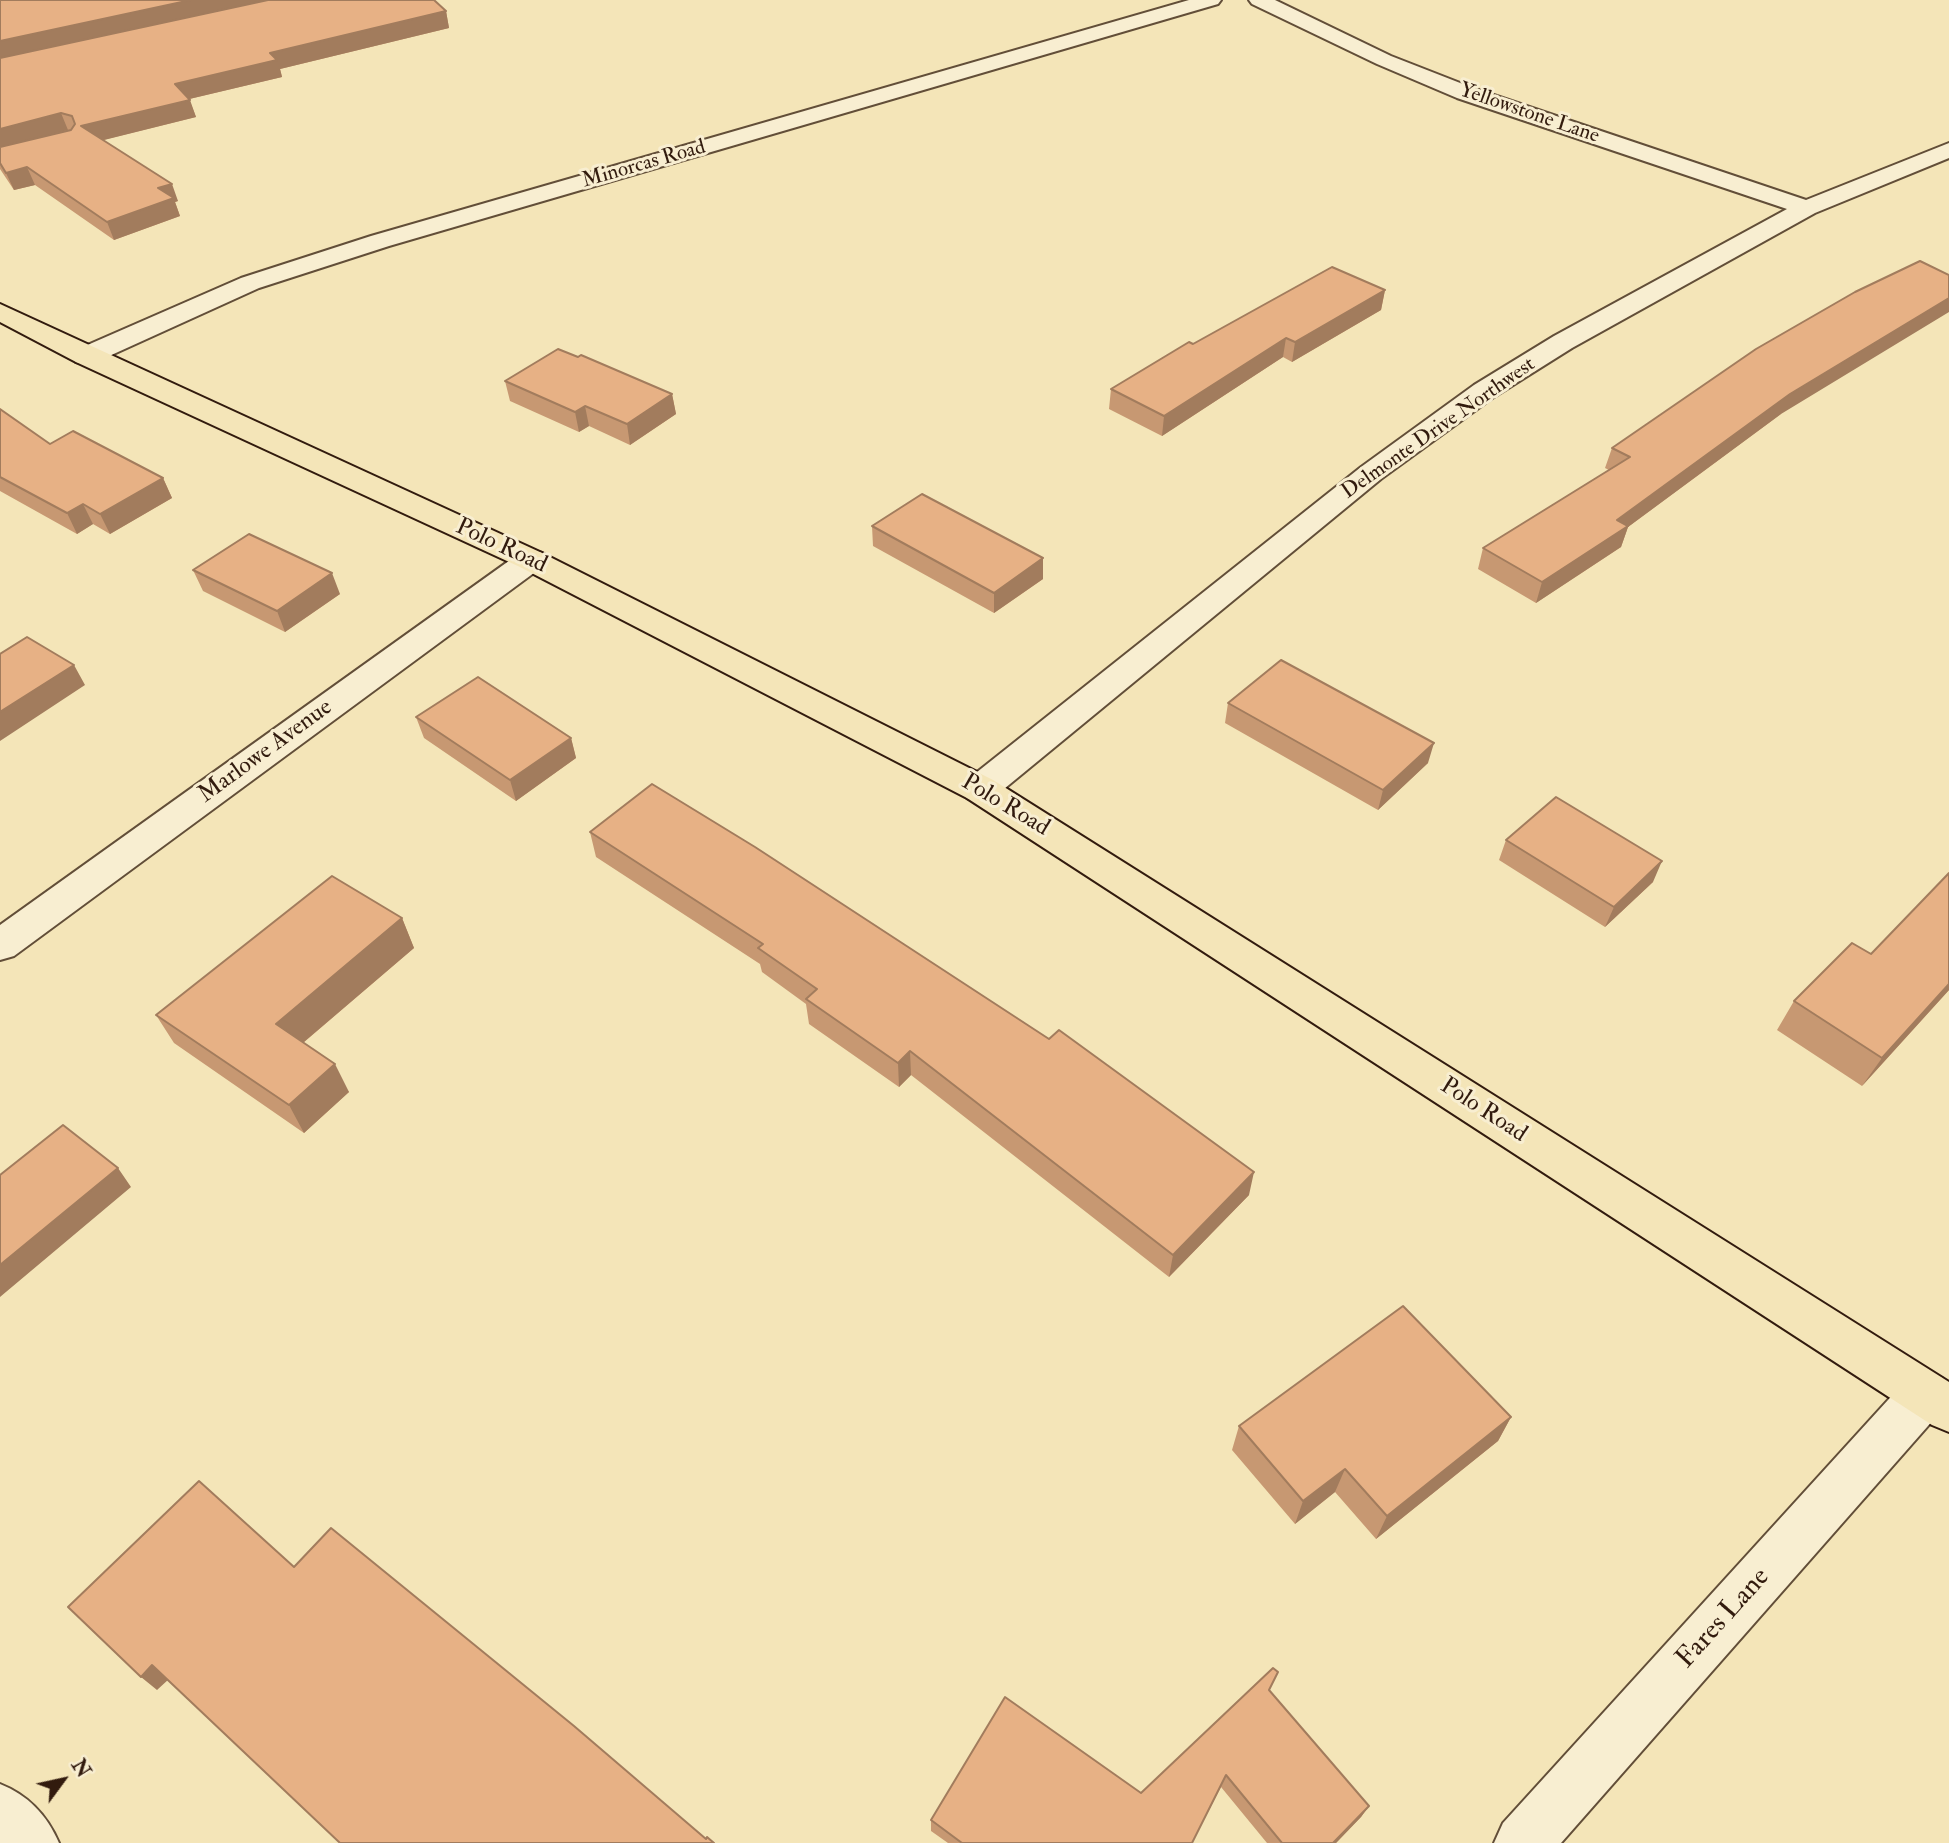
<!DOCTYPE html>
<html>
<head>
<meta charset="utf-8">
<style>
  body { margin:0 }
  #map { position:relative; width:1949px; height:1843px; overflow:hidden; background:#f4e5b8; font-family:"IM FELL Double Pica",serif }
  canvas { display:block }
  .north { position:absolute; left:28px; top:1745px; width:70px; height:70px; -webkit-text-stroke:5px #f8eed1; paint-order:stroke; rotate:57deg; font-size:19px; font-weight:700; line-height:28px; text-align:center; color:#321b0e }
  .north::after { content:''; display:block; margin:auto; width:24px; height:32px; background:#321b0e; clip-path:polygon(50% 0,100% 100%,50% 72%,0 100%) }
</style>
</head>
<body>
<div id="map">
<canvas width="1949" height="1843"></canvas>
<div class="north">N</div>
</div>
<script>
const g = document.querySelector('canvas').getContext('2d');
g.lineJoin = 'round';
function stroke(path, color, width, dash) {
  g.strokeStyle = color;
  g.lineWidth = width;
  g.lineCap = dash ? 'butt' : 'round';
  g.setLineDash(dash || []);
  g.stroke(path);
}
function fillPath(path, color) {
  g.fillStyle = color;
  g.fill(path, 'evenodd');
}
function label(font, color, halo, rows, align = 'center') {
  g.font = font + ' "IM FELL Double Pica",serif';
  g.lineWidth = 6;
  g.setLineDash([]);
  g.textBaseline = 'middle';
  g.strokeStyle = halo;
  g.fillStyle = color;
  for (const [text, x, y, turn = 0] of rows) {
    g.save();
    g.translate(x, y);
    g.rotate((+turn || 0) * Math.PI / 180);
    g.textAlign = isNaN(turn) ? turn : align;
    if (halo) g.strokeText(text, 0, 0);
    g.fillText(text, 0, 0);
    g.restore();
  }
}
const minor = new Path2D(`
  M1189 0H1221L1218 4 389 246 259 288 96 362 86 364 76 362 73 356 76 350 241 278 371 236Z
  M1249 0H1275L1391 56 1473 88 1806 200 1949 143V158L1815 213 1572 348 1494 397 1381 479 993 798 980 802 967 798 962 789 967 780 1361 467 1474 385 1554 336 1787 209 1457 98 1377 64 1252 4Z
  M531 550 542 553 547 560 542 567 14 956 0 960V925L520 553Z
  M1925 1371 1942 1378 1949 1394 1942 1410 1561 1843H1494L1503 1823 1908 1378Z
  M0 1784C28 1795 47 1815 59 1843H0Z`);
const major = new Path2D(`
  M0 304 542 553 993 780 1949 1382V1432L1932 1425 967 798 520 567 76 362 0 322Z`);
stroke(minor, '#624e38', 4);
stroke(major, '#321b0e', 4);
fillPath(minor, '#f8eed1');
fillPath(major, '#f4e5b8');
fillPath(new Path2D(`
  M0 0 446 11 449 28 280 69 282 77 189 99 196 117 103 140 178 201 175 202 180 216 114 240 35 185 14 190 0 169Z
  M1385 290 1381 310 1292 362 1283 357 1162 436 1109 409 1111 389 1193 344Z
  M578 357 672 394 676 414 630 445 589 426 579 432 510 401 505 381Z
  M0 409 50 444 163 478 172 498 110 534 93 524 77 534 0 491Z
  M1781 414 1628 527 1621 547 1536 603 1478 569 1483 548 1609 470 1605 468 1612 448Z
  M872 526 1043 558V579L994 613 873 546Z
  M193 570 340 594 285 632 203 591Z
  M1228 703 1428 763 1378 810 1225 723Z
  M416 717 571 738 576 758 516 801 424 738Z
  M590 832 1249 1195 1169 1277 911 1075 899 1087 809 1024 806 1004 762 972 760 964 596 857Z
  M1506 840 1653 882 1605 927 1499 860Z
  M402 918 414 948 303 1043 349 1092 304 1133 174 1043 156 1015Z
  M1871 954 1949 990 1862 1086 1777 1030 1794 1001Z
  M1511 1417 1498 1441 1376 1539 1335 1492 1295 1524 1232 1450 1239 1426Z
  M1270 1691 1369 1806 1361 1817 1336 1843H1267L1221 1787 1192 1843H948L931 1831V1820L1141 1793Z`), '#c79872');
fillPath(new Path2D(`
  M191 0H270L0 59V41Z
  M446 11 449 28 280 69 282 77 181 101 175 84 270 53Z
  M190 100 196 117 88 144 81 126Z
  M61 113 68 130 0 148V129Z
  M27 167 35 185 14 190 6 173Z
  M172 184 178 201 175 202 180 216 114 240 107 222 158 188Z
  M1385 290 1381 310 1292 362 1295 342Z
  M1949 298V312L1781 414 1628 527 1621 547 1536 603 1542 582 1617 520 1790 394Z
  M1286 338 1283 357 1162 436 1164 416Z
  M672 394 676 414 630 445 627 424Z
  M585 406 589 426 579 432 575 412Z
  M163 478 172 498 110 534 100 514Z
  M83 504 93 524 77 534 67 513Z
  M1043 558V579L994 613V593Z
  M332 573 340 594 285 632 277 611Z
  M74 665 85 685 0 741V712Z
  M571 738 576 758 516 801 510 780Z
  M1434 743 1428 763 1378 810 1383 790Z
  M1662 861 1653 882 1605 927 1614 907Z
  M402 918 414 948 291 1053 276 1024Z
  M1949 984V990L1862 1086 1882 1058Z
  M910 1051 911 1075 899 1087 898 1063Z
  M335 1064 349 1092 304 1133 289 1105Z
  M118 1168 131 1187 0 1297V1265Z
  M1254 1172 1249 1195 1169 1277 1173 1255Z
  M1511 1417 1498 1441 1376 1539 1387 1516Z
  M1345 1469 1335 1492 1295 1524 1303 1501Z
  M152 1665 169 1679 157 1690 141 1677Z
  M1369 1806 1361 1817 1336 1843H1333Z`), '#a27c5d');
const building = new Path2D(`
  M0 0H191L0 41Z
  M268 0H434L446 11 270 53 277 60 175 84 190 100 81 126 172 184 158 188 174 198 107 222 27 167 6 173 0 163V147L71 130 75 124 72 116 61 113 0 129V58Z
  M1920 261 1949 275V298L1790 394 1617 520 1628 526 1542 582 1483 548 1630 457 1612 448 1756 349 1855 292Z
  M1332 267 1385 290 1295 342 1286 338 1164 416 1111 389 1189 342 1193 344Z
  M558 349 578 357 581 355 672 394 627 424 585 406 575 412 505 381Z
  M0 409 50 444 73 431 163 478 100 514 83 504 67 513 0 477Z
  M922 494 1043 558 994 593 872 526Z
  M249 534 332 573 277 611 193 570Z
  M27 637 74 665 0 712V654Z
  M1281 660 1434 743 1383 790 1228 703Z
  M478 677 571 738 510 780 416 717Z
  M652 784 755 847 1049 1039 1059 1030 1254 1172 1173 1255 910 1051 898 1063 806 999 817 989 758 948 763 944 590 832Z
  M1556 797 1662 861 1614 907 1506 840Z
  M1949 873V984L1882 1058 1794 1001 1852 943 1871 954Z
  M332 876 402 918 276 1024 335 1064 289 1105 156 1015Z
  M63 1125 118 1168 0 1265V1175Z
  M1403 1306 1511 1417 1387 1516 1345 1469 1303 1501 1239 1426Z
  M199 1481 294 1567 331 1528 574 1726 706 1839 707 1837 714 1843H340L152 1665 141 1677 68 1607Z
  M1273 1668 1278 1672 1269 1690 1369 1806 1333 1843H1282L1226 1775 1192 1843H962L931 1820 1005 1697 1141 1793Z`);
fillPath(building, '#e7b185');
stroke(building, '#a27c5d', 2);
label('21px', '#321b0e', '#f8eed1', [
  ["Yellowstone Lane",1529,114,19],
  ["Minorcas Road",644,165,-16],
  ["Delmonte Drive Northwest",1439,429,-35]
]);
label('24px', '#321b0e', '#f8eed1', [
  ["Polo Road",501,547,25],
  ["Marlowe Avenue",266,752,-36],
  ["Polo Road",1005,806,31],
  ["Polo Road",1483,1111,33]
]);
label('28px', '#321b0e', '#f8eed1', [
  ["Fares Lane",1724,1619,-48]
]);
</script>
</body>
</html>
